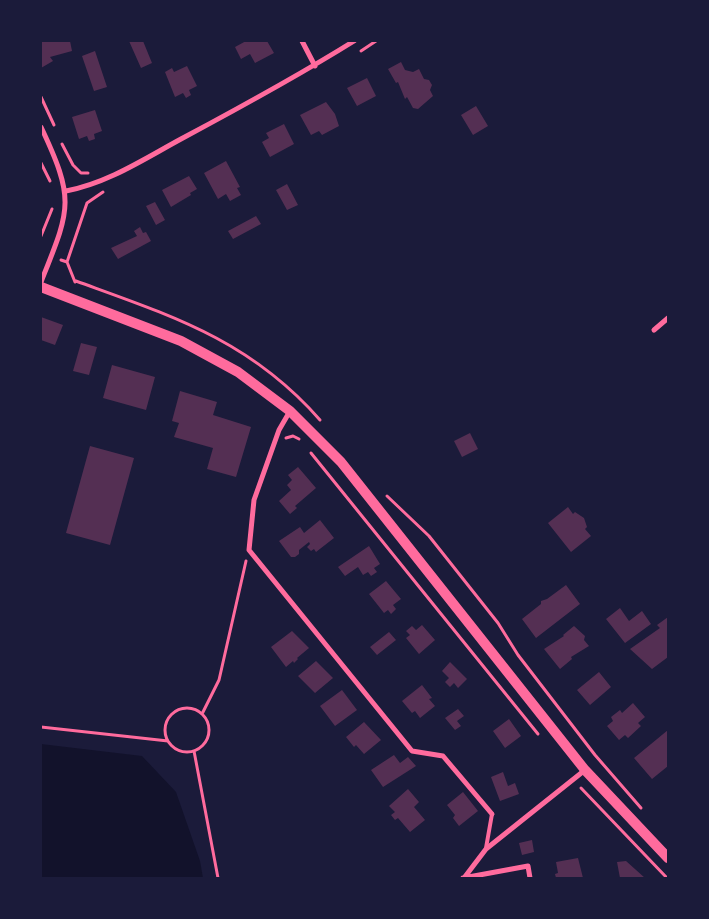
<!DOCTYPE html>
<html>
<head>
<meta charset="utf-8">
<style>
  body { margin:0 }
  #map { position:relative; width:709px; height:919px; overflow:hidden; background:#1b1b3a; font-family:"Nunito Sans",sans-serif }
  canvas { display:block }
  .frame { position:absolute; inset:0; border:42px solid #1b1b3a; pointer-events:none }
</style>
</head>
<body>
<div id="map">
<canvas width="709" height="919"></canvas>
<div class="frame"></div>
</div>
<script>
const g = document.querySelector('canvas').getContext('2d');
g.lineJoin = 'round';
function fillPath(path, color) {
  g.fillStyle = color;
  g.fill(path, 'evenodd');
}
function stroke(path, color, width, dash) {
  g.strokeStyle = color;
  g.lineWidth = width;
  g.lineCap = dash ? 'butt' : 'round';
  g.setLineDash(dash || []);
  g.stroke(path);
}
fillPath(new Path2D(`
  M41 744 142 756 176 792 200 861 203 878H41Z`), '#12122b');
fillPath(new Path2D(`
  M41 41H70L72 51 50 57 53 61 41 68Z
  M129 41H143L152 63 141 68Z
  M246 41H267L274 53 255 63 250 54 241 59 235 47Z
  M95 51 107 87 94 91 82 56Z
  M401 62 405 70 413 72 419 69 424 79 429 80 432 85 430 90 433 96 418 109 413 108 407 97 405 99 398 82 396 83 388 69Z
  M187 66 197 86 189 90 191 95 186 98 183 93 175 97 165 72 172 68 174 72Z
  M367 78 376 96 357 106 347 88Z
  M326 102 335 114 339 126 322 135 319 131 311 135 300 115Z
  M476 106 488 126 473 135 461 115Z
  M95 110 102 131 94 134 95 139 89 141 87 136 79 139 72 117Z
  M284 124 294 144 270 157 262 142 269 138 266 133Z
  M226 161 240 187 237 188 241 195 230 201 226 194 218 199 204 173Z
  M189 176 197 189 190 193 191 195 171 207 162 190Z
  M287 184 298 205 287 210 276 190Z
  M155 202 165 220 156 225 146 206Z
  M256 216 261 224 233 239 228 231Z
  M140 227 143 233 146 232 151 241 118 259 111 248 137 236 134 231Z
  M41 317 63 325 55 345 41 340Z
  M81 343 97 347 89 375 73 371Z
  M112 365 155 377 146 410 103 398Z
  M180 391 217 402 213 415 251 427 236 477 207 469 213 448 174 437 179 423 172 421Z
  M470 433 478 449 462 457 454 441Z
  M90 446 134 458 110 545 66 533Z
  M298 467 316 488 295 506 297 508 290 514 279 501 291 490 287 485 292 480 288 475Z
  M568 507 573 514 575 512 584 518 587 527 585 529 591 536 571 552 548 523Z
  M320 520 334 538 316 552 314 549 311 551 307 547 310 544 309 542 299 550V554L295 557H291L279 541 300 527 304 533Z
  M369 546 380 564 374 568 377 572 371 576 368 572 363 575 358 567 345 576 338 567Z
  M386 581 401 599 393 605 396 609 391 614 388 610 384 613 369 594Z
  M566 585 580 604 536 638 522 619 541 604V601L547 599Z
  M620 608 629 621 642 611 651 624 625 643 606 619Z
  M668 617V657L652 669 630 649 660 628 657 625Z
  M422 625 435 640 419 654 406 638 410 635 406 631 412 626 416 630Z
  M574 626 585 636 584 640 589 646 571 657 572 659 560 669 544 649 564 636 563 635Z
  M292 631 309 648 297 658 298 659 294 663 293 661 286 667 271 647Z
  M389 632 396 640 377 655 370 647Z
  M316 661 333 678 315 693 298 676Z
  M450 662 467 679 458 688 454 683 450 687 445 682 449 678 442 671Z
  M599 672 611 687 590 705 577 690Z
  M422 685 432 698 429 699 435 706 420 718 415 711 412 713 402 701Z
  M342 690 357 710 335 726 320 706Z
  M633 703 645 717 638 723 641 726 628 738 625 735 619 740 607 726 613 721 611 717 620 710 622 713Z
  M458 709 464 716 457 721 461 726 455 730 445 718Z
  M509 719 521 736 505 748 493 731Z
  M364 722 381 740 364 754 356 745 354 747 346 737Z
  M668 730V766L652 779 634 758Z
  M394 755 400 763 408 757 416 766 383 787 371 770Z
  M503 772 508 786 515 783 519 794 500 801 491 777Z
  M408 789 419 802 414 807 425 820 410 832 398 818 395 820 391 815 395 812 389 806Z
  M463 792 478 811 459 826 453 818 455 815 447 805Z
  M532 840 534 852 522 855 519 843Z
  M578 858 583 878H556L555 874 558 873 556 862Z
  M626 861 645 878H620L617 862Z`), '#542f53');
stroke(new Path2D(`
  M361 51 376 41
  M41 97 54 125
  M62 144 73 165 81 173H88
  M41 163 50 181
  M41 236 52 209
  M61 260 67 262 75 282
  M67 262 87 203 103 192
  M76 281C172 316 250 340 320 420
  M286 438 293 436 299 439
  M311 453 538 734
  M387 496 429 536 498 623 518 655 595 755 641 808
  M165 730a22 22 0 1 1 44 0a22 22 0 1 1-44 0Z
  M202 714 219 680 246 561
  M41 727 168 741
  M194 751 218 878
  M581 788 667 878`), '#ff6b9d', 3);
stroke(new Path2D(`
  M486 848 492 814`), '#ff6b9d', 4);
stroke(new Path2D(`
  M302 41 315 66
  M41 127C76 201 70 209 41 282
  M66 191C108 183 144 159 181 139 239 108 298 76 354 41
  M654 330 668 318
  M290 411 279 430 254 500 249 550 412 751 443 756 492 814
  M463 878 528 866 530 878
  M464 878 486 849 585 770`), '#ff6b9d', 5);
stroke(new Path2D(`
  M41 287 181 341 238 372 290 411 341 462 585 770 668 858`), '#ff6b9d', 10);
</script>
</body>
</html>
